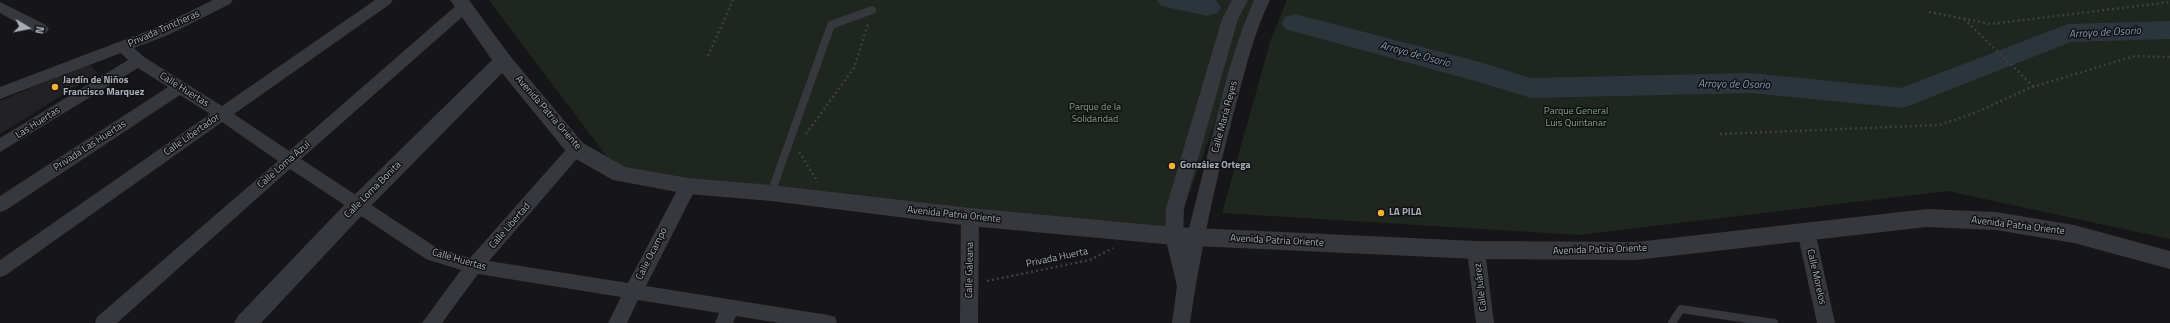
<!DOCTYPE html>
<html>
<head>
<meta charset="utf-8">
<style>
  body { margin:0 }
  #map { position:relative; width:2170px; height:323px; overflow:hidden; background:#161618; font-family:"Titillium Web",sans-serif }
  canvas { display:block }
  .north { position:absolute; left:8px; top:8px; width:40px; height:40px; -webkit-text-stroke:3px #111113; paint-order:stroke; rotate:100deg; font-size:11px; font-weight:700; line-height:16px; text-align:center; color:#a8adb8 }
  .north::after { content:''; display:block; margin:auto; width:14px; height:18px; background:#a8adb8; clip-path:polygon(50% 0,100% 100%,50% 72%,0 100%) }
</style>
</head>
<body>
<div id="map">
<canvas width="2170" height="323"></canvas>
<div class="north">N</div>
</div>
<script>
const g = document.querySelector('canvas').getContext('2d');
g.lineJoin = 'round';
function fillPath(path, color) {
  g.fillStyle = color;
  g.fill(path, 'evenodd');
}
function stroke(path, color, width, dash) {
  g.strokeStyle = color;
  g.lineWidth = width;
  g.lineCap = dash ? 'butt' : 'round';
  g.setLineDash(dash || []);
  g.stroke(path);
}
function label(font, color, halo, rows, align = 'center') {
  g.font = font + ' "Titillium Web",sans-serif';
  g.lineWidth = 3;
  g.setLineDash([]);
  g.textBaseline = 'middle';
  g.strokeStyle = halo;
  g.fillStyle = color;
  for (const [text, x, y, turn = 0] of rows) {
    g.save();
    g.translate(x, y);
    g.rotate((+turn || 0) * Math.PI / 180);
    g.textAlign = isNaN(turn) ? turn : align;
    if (halo) g.strokeText(text, 0, 0);
    g.fillText(text, 0, 0);
    g.restore();
  }
}
fillPath(new Path2D(`
  M89 64 98 73 0 134V101Z`), '#222225');
fillPath(new Path2D(`
  M489 0H1259L1174 236 620 174Z
  M1287 0H2170V239L1947 191 1579 235 1222 213 1271 39Z`), '#1e261f');
fillPath(new Path2D(`
  M1157 0H1215L1221 7 1217 13 1208 16 1161 6Z
  M1295 14 1480 62 1531 78 1751 73 1901 88 2068 24 2170 21V39L2071 42 1903 108 1751 93 1531 98 1475 81 1285 29 1282 23 1285 17Z`), '#2c353c');
stroke(new Path2D(`
  M1929 12 1991 24 2170 2
  M1964 19 2034 87
  M708 56 733 0
  M806 134 854 68 868 24
  M1720 134 1939 125 1975 113 2029 88 2135 56 2170 57
  M799 152 818 182
  M987 281 1090 260 1113 248`), '#3d3f44', 2.5, [2, 3]);
stroke(new Path2D(`
  M771 193 831 25 872 10
  M1672 323 1681 309 1774 323`), '#37383d', 8);
fillPath(new Path2D(`
  M213 0H233L230 4 168 35 134 48 144 57 222 106 375 0H393L390 4 234 114 289 151 459 3H469L472 7 469 11 301 159 437 248 470 258 570 145 576 143 582 145 584 149 582 153 489 261 628 283 682 181 688 179 694 181 697 186 646 286 828 315 835 317 837 323H779L736 316 733 323H715L719 313 638 300 627 323H608L621 297 478 274 442 323H422L461 270 426 259 290 169 117 323H95L97 317 278 161 222 122 6 275 0 277V260L210 114 180 95 6 210 0 212V196L168 87 138 68 0 152V138L128 60 121 53 0 99V87L158 27Z
  M1232 0H1248L1238 19 1184 208 1183 236 1185 244 1229 69 1243 27 1254 0H1270C1252 37 1244 76 1233 115 1215 184 1200 253 1190 323H1172L1177 286 1165 236 1166 208 1222 19Z
  M0 2 46 25 49 29 46 33 41 34 36 33 0 13Z
  M970 210 976 212 979 217 978 323H960L961 217 964 212Z
  M1806 224 1812 226 1815 231 1835 323H1817L1797 231 1800 226Z
  M1476 243 1482 245 1485 250 1494 323H1476L1467 250 1470 245Z`), '#37383d');
fillPath(new Path2D(`
  M450 0H469L510 56 583 143 625 167 688 178 771 185 970 208 1174 227 1476 241 1636 242 1927 209 1996 212 2074 225 2170 251V269L2074 243 1996 230 1927 227 1636 260 1476 259 1174 245 970 226 771 201 688 194 613 180 569 155 502 73 365 212 261 323H234L238 316 349 200 492 60Z`), '#37383d');
for (const [x, y, r, color] of [
  [55,87,4,"#f2b134"],
  [1172,166,4,"#f2b134"],
  [1381,213,4,"#f2b134"]
]) {
  const dot = new Path2D();
  dot.arc(x, y, r, 0, 2 * Math.PI);
  g.fillStyle = color;
  g.fill(dot);
  stroke(dot, '#111113', 1.5);
}
label('10px', '#a8adb8', '#111113', [
  ["Privada Trincheras",164,29,-24],
  ["Calle Huertas",184,90,32],
  ["Avenida Patria Oriente",548,113,49],
  ["Calle María Reyes",1225,117,-75],
  ["Las Huertas",38,123,-32],
  ["Calle Libertador",192,135,-35],
  ["Privada Las Huertas",90,146,-33],
  ["Calle Loma Azul",284,165,-41],
  ["Calle Loma Bonita",373,190,-45],
  ["Avenida Patria Oriente",954,215,6],
  ["Calle Libertad",510,226,-49],
  ["Avenida Patria Oriente",2018,226,7],
  ["Avenida Patria Oriente",1277,241,3],
  ["Avenida Patria Oriente",1600,250,-2],
  ["Calle Ocampo",652,254,-63],
  ["Privada Huerta",1057,258,-12],
  ["Calle Huertas",459,260,16],
  ["Calle Galeana",970,270,-89],
  ["Calle Morelos",1816,277,77],
  ["Calle Juárez",1481,287,-97]
]);
label('bold 10px', '#a8adb8', '#111113', [
  ["Jardín de Niños",63,81],
  ["Francisco Marquez",63,93],
  ["González Ortega",1180,166],
  ["LA PILA",1389,213]
], 'left');
label('10px', '#7fa381', '#111113', [
  ["Parque de la",1095,108],
  ["Solidaridad",1095,120],
  ["Parque General",1576,112],
  ["Luis Quintanar",1576,124]
]);
label('italic 11px', '#7f9bb3', '#111113', [
  ["Arroyo de Osorio",2105,33,-3],
  ["Arroyo de Osorio",1415,55,15],
  ["Arroyo de Osorio",1734,85,1]
]);
</script>
</body>
</html>
